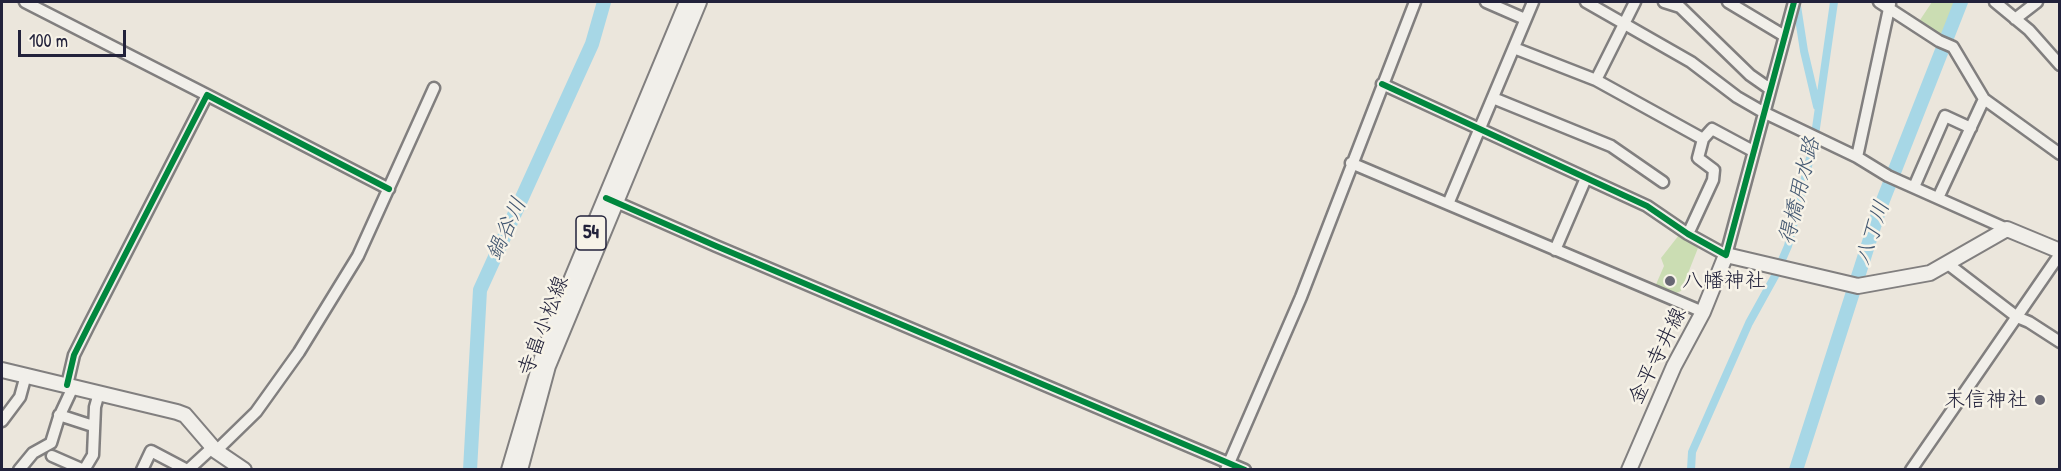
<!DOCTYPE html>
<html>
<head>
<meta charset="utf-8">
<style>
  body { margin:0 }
  #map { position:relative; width:2061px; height:471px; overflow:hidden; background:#ebe6dc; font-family:"Patrick Hand",sans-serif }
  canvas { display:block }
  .frame { position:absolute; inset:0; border:3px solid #22223b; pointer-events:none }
  .scale { position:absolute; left:18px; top:30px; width:108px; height:27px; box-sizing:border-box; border:3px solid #22223b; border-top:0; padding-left:8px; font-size:18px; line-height:21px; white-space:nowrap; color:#22223b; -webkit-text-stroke:4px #f7f3e8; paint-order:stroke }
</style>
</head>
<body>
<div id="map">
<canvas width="2061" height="471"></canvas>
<div class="frame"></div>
<div class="scale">100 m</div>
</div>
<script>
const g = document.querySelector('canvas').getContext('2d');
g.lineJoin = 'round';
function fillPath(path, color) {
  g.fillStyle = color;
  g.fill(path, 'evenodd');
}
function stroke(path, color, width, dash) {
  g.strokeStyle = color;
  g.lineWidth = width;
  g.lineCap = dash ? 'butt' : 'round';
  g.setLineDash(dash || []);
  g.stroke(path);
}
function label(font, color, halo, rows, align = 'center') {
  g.font = font + ' "Patrick Hand","Klee One",sans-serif';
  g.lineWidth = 5;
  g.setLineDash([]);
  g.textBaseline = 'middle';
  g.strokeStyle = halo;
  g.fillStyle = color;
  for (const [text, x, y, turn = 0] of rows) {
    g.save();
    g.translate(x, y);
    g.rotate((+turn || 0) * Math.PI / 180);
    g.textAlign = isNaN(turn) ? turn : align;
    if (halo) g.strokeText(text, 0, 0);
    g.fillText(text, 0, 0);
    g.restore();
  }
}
fillPath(new Path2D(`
  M1932 2H1957L1942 38 1920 20Z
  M1679 235 1698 248 1681 291 1669 296 1654 289 1664 266 1661 258Z`), '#cbddb3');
stroke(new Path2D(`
  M1797 6 1804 51 1817 106
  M1691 470 1692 452 1749 323 1775 276 1788 246 1814 142 1834 2`), '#a7d7e6', 8);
stroke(new Path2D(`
  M470 470 480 290 592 44 604 2
  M1796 470 1880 208 1961 2`), '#a7d7e6', 14);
const minor = new Path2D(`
  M25 2 207 95
  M1486 2 1525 19
  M1586 2 1691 62 1737 97 1763 112 1857 157 1888 176 2007 229
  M1664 2 1680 7 1750 75 1770 89
  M1728 2 1783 35
  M1879 2 1939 41 1953 47 1984 99 2060 154
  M1995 2 2029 30 2060 65
  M2015 19 2037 2
  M1514 48 1596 80 1703 139 1712 129 1753 151
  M1596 80 1635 2
  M1382 84 1647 206 1688 234 1726 255 1794 2
  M1493 98 1611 146 1663 182
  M1857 157 1890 4
  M1351 163 1703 312
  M1914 187 1945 116 1971 128
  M1938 198 1984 99
  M609 199 716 246 1245 470
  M1448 204 1533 2
  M1688 234 1713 180 1714 170 1698 158 1703 139
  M1555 250 1586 178
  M1948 264 2017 317 2029 322 2060 342
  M67 385 74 355 89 325 207 95 389 189
  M59 415 93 426
  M2 421 20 397 26 375
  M216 451 256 412 299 352 358 256 434 88
  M52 456 84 470
  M19 470 33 453 51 443 59 417 73 387
  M84 470 93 455 95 407 99 393
  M142 470 151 451 187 470
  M188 470 213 447
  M1226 470 1301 297 1415 2
  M1911 470 2060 254`);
const major = new Path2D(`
  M2 370 177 412 185 415 216 451 244 470
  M509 470 542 358 572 278 687 2
  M520 470 548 366 699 2
  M1629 470 1674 366 1703 312 1726 255 1858 286 1930 273 2007 229 2060 251`);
stroke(minor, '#817f7f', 15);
stroke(major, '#817f7f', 18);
stroke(minor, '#f1efea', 10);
stroke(major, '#f1efea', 14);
stroke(new Path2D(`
  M1382 84 1647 206 1688 234 1726 255 1794 2
  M606 198 716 246 1245 470
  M67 385 74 355 89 325 207 95 389 189`), '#00873e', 6);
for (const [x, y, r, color] of [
  [1670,281,6,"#686773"],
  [2040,400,6,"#686773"]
]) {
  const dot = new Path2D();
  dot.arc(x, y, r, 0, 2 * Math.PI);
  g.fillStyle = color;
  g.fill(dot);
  stroke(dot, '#f7f3e8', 2);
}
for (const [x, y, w] of [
  [591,233,30]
]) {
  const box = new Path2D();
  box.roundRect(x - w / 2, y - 17, w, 34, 4.5);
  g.fillStyle = '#f7f3e8';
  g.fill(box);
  stroke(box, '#22223b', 1.5);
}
label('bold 20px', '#22223b', null, [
  ["54",591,233]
]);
label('21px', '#22223b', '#f7f3e8', [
  ["八幡神社",1682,281],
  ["末信神社",2028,400,"right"]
], 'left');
label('21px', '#22223b', '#f7f3e8', [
  ["寺畠小松線",544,326,-69],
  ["金平寺井線",1658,356,-64]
]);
label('italic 22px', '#415670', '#f7f3e8', [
  ["得橋用水路",1800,191,-76],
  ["鍋谷川",507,229,-65],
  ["八丁川",1873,233,-71]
]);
</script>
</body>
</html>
